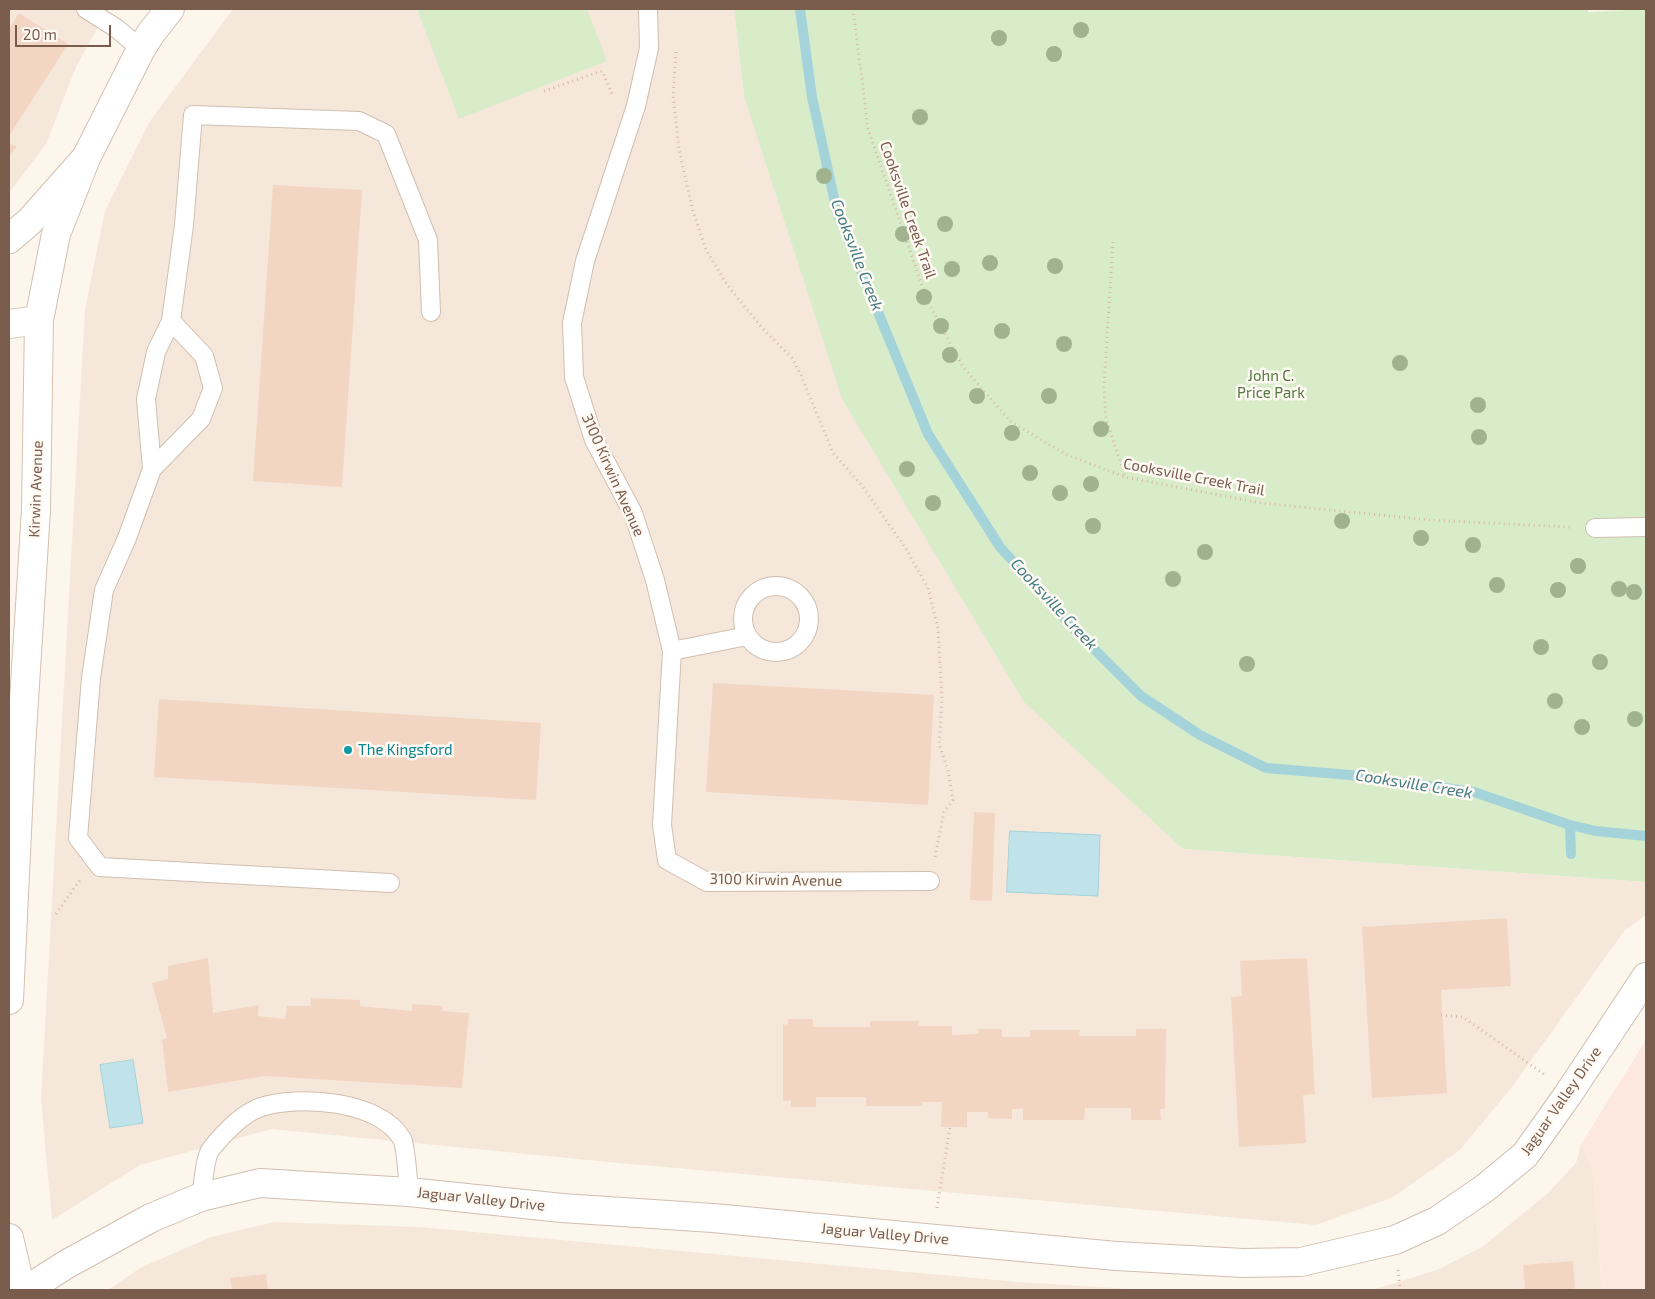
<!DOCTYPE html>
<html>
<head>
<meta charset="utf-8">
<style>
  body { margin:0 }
  #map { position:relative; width:1655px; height:1299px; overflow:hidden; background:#fdf6ec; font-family:"Exo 2",sans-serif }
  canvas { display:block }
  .frame { position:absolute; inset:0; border:10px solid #7a5c4d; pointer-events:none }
  .scale { position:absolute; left:15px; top:25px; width:96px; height:22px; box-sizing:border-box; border:2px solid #7a5c4d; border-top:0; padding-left:6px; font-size:15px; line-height:18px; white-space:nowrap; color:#7a5c4d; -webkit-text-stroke:4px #fffaf3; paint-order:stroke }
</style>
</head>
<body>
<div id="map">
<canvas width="1655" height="1299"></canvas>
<div class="frame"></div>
<div class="scale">20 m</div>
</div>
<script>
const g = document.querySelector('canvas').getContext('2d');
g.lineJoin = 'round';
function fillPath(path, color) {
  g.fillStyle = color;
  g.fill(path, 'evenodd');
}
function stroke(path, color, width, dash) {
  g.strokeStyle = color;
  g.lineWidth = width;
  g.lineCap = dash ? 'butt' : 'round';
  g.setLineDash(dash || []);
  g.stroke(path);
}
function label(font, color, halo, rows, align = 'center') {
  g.font = font + ' "Exo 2",sans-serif';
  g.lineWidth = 5;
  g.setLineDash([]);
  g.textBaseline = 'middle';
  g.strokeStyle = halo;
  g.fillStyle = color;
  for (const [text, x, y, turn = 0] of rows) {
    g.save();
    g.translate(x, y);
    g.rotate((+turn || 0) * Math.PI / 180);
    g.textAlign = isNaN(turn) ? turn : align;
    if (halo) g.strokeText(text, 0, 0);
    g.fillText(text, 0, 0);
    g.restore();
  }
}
fillPath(new Path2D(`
  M9 9H108L76 67 46 144 9 193Z
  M233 9H734L744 96 1183 849 1646 882V915L1625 930 1512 1087 1460 1150 1393 1197 1316 1225 608 1162 272 1129 140 1165 52 1220 41 1099 85 309 105 211 150 121Z
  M1581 1144 1593 1170 1602 1290H1372L1437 1270 1482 1247 1547 1194 1576 1163Z
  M274 1222 420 1227 1018 1282 1147 1290H108L140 1268 211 1237Z`), '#f5e8da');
fillPath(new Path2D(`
  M1646 1040V1290H1602L1593 1170 1581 1144Z`), '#fde8e0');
fillPath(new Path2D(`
  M417 9H587L607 61 459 119Z
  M734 9H1588V12L1646 9V882L1183 849 1024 702 842 399 744 96Z`), '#d8ecc9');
const water = new Path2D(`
  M1010 831 1100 835 1098 896 1007 892Z
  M133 1060 143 1123 110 1128 100 1065Z`);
fillPath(water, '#bfe3e8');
stroke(water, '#a5d3da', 1);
stroke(new Path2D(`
  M800 9 812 97 837 212 928 434 1000 547 1074 629 1141 696 1200 735 1266 768 1350 775 1474 792 1570 825 1596 831 1646 836
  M1570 825 1571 854`), '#a5d3da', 10);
fillPath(new Path2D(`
  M19 13 68 44 9 136V29Z
  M9 143 17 147 9 155Z
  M273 185 362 190 342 487 253 481Z
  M713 683 934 695 928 805 706 792Z
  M159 699 541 723 536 800 154 777Z
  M974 812 995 813 992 901 970 900Z
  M1507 918 1511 986 1441 990 1447 1093 1372 1098 1362 927Z
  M208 958 213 1013 259 1005 258 1016 285 1019 287 1006H311V998L360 1000V1006L412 1011V1004L443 1006 442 1011 469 1013 462 1088 265 1076 168 1092 162 1040 167 1038 152 983 168 979V966Z
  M1307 958 1315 1094 1303 1095 1306 1143 1239 1147 1231 997 1242 996 1240 961Z
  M788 1019H813V1027H870V1021H919L918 1026H952V1035L979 1034 978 1029H1002V1037H1030V1030H1080L1079 1036H1136V1029H1166L1165 1109H1160L1161 1120H1131V1108H1085L1084 1120H1023V1109H1012V1119L988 1118V1112H967V1127H941L942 1102H922V1106H866V1097H816V1107H791V1100L783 1101V1024L788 1025Z
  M1573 1261 1575 1290H1525L1523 1265Z
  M266 1274 268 1290H232L230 1278Z`), '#f3d5c3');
const lane = new Path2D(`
  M86 9 116 28 141 49
  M648 9 649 48 636 106 585 261 572 323 574 377 594 440 633 513 655 580 672 651 662 825 667 860 707 882 930 881
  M152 469 201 419 213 388 204 356 171 321
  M1595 528 1646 527
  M743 619a33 33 0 1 1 66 0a33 33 0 1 1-66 0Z
  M672 651 747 636
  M390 883 100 867 78 838 91 678 104 590 127 538 152 469 146 399 156 352 171 321 184 225 193 115 359 121 386 134 428 240 431 312
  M201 1197C203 1186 205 1156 211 1149 223 1134 243 1113 261 1107 298 1095 380 1100 402 1139 406 1146 408 1181 409 1192`);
const street = new Path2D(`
  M9 239 30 221 85 159
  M9 324 39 320
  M26 1290 67 1264 151 1218 201 1197 260 1183 409 1192 562 1208 713 1218 1116 1256 1243 1263 1301 1262 1395 1240 1437 1221 1485 1188 1525 1155 1567 1096 1646 977`);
const secondary = new Path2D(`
  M9 1000 21 748 36 510 39 320 56 234 86 158 141 49 151 33 170 9
  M9 1238 21 1290`);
stroke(lane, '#d1beb0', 20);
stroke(street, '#d1beb0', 30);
stroke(secondary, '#d6c0b0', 30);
stroke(new Path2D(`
  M853 9 868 129 927 300 963 367 1010 421 1065 454 1125 477 1261 503 1430 520 1570 527
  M676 52 673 96 679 150 693 211 706 250 728 286 763 329 792 358 801 375 833 453 863 487 906 549 928 588 938 628 942 698 939 744 948 770 953 800 944 812 935 857
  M544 91 602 71 612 94
  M1113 242 1104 385 1106 419 1125 476
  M56 914 80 880
  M1441 1015 1463 1017 1545 1075
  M937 1208 950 1127
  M1398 1270 1400 1290`), '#d9b8a5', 3, [1, 4]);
stroke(lane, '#fff', 18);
stroke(street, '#fff', 28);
stroke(secondary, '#fff', 28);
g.fillStyle = '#a0b28e';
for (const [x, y] of [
  [1081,30],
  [999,38],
  [1054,54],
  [920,117],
  [824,176],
  [945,224],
  [903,234],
  [990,263],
  [1055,266],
  [952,269],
  [924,297],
  [941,326],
  [1002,331],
  [1064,344],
  [950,355],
  [1400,363],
  [977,396],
  [1049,396],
  [1478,405],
  [1101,429],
  [1012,433],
  [1479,437],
  [907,469],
  [1030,473],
  [1091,484],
  [1060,493],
  [933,503],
  [1342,521],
  [1093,526],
  [1421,538],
  [1473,545],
  [1205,552],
  [1578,566],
  [1173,579],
  [1497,585],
  [1619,589],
  [1558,590],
  [1634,592],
  [1541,647],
  [1600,662],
  [1247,664],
  [1555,701],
  [1635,719],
  [1582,727]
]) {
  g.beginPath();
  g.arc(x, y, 8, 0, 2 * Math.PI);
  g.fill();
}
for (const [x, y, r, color] of [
  [348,750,5,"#0f9aa8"]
]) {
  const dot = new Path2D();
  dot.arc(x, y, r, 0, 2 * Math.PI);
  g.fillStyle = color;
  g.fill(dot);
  stroke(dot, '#fffaf3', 2);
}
label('15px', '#7a5c4d', '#fffaf3', [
  ["Cooksville Creek Trail",908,210,71],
  ["3100 Kirwin Avenue",613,475,66],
  ["Cooksville Creek Trail",1194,477,11],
  ["Kirwin Avenue",36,489,-88],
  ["3100 Kirwin Avenue",776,880,1],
  ["Jaguar Valley Drive",1561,1101,-55],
  ["Jaguar Valley Drive",481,1199,6],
  ["Jaguar Valley Drive",885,1234,5]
]);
label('15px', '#537a41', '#fffaf3', [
  ["John C.",1271,376],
  ["Price Park",1271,393]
]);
label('15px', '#0d838f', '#fffaf3', [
  ["The Kingsford",358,750]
], 'left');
label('italic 16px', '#437c86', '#fffaf3', [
  ["Cooksville Creek",857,255,69],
  ["Cooksville Creek",1054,604,47],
  ["Cooksville Creek",1414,784,9]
]);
</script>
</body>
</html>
